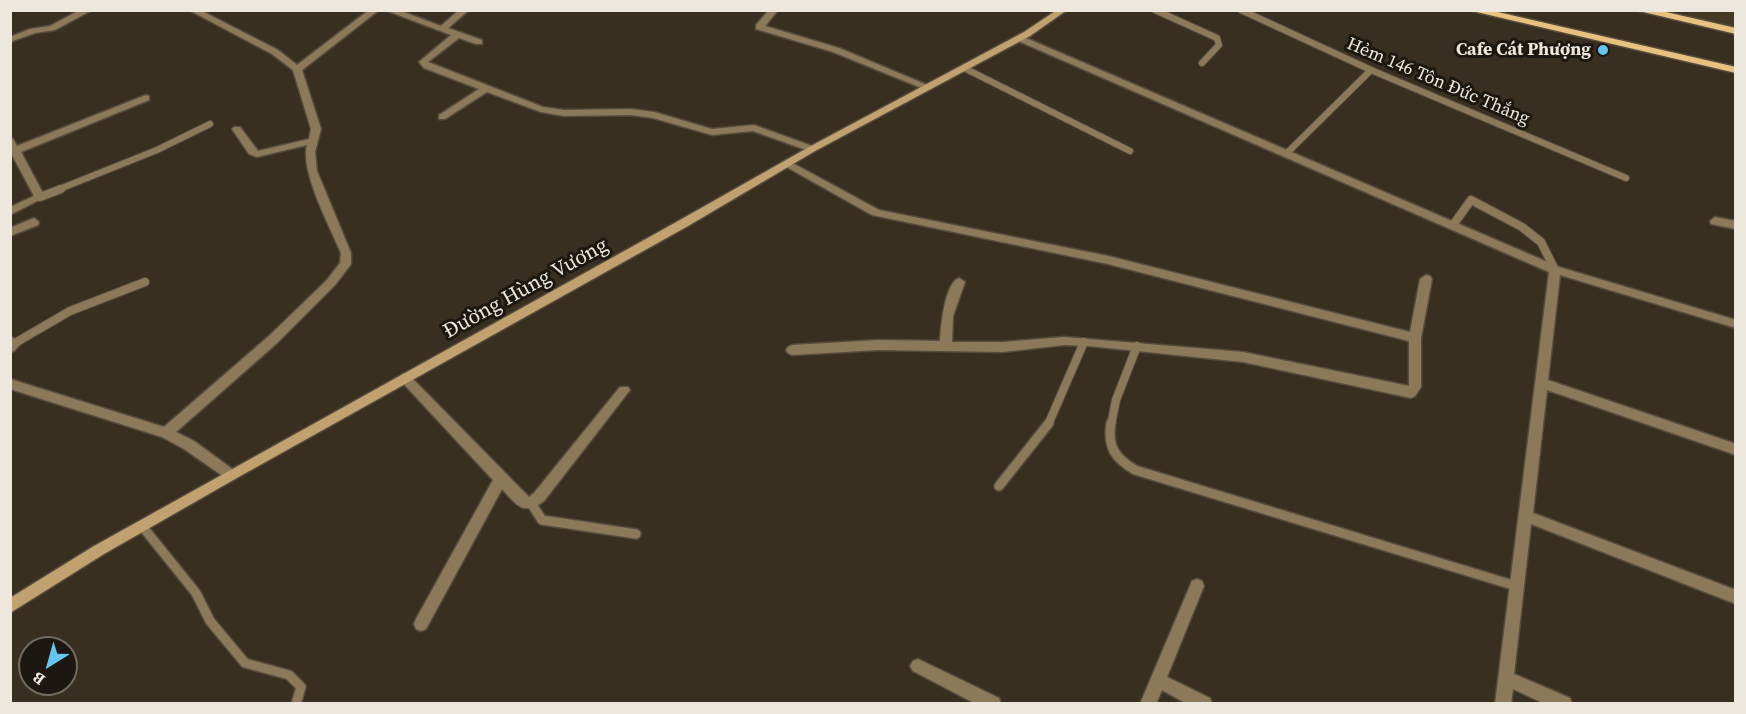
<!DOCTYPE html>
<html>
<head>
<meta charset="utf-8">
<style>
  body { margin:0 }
  #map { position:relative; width:1746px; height:714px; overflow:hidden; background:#392f20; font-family:"Source Serif 4",serif }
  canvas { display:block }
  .frame { position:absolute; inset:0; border:12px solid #ede7dd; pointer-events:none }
  .north { position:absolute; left:18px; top:636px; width:60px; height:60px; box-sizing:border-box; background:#1c1811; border:2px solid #706b63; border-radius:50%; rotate:217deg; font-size:16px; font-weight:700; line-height:24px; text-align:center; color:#ede7dd }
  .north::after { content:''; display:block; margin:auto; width:21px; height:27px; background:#66c4ef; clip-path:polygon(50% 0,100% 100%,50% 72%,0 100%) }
</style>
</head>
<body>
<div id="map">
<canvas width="1746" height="714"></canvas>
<div class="frame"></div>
<div class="north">B</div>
</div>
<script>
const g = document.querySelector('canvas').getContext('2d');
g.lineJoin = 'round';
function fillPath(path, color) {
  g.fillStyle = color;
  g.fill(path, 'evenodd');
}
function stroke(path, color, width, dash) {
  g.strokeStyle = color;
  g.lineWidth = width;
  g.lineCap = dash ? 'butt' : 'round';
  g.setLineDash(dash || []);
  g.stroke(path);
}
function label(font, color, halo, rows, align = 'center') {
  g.font = font + ' "Source Serif 4",serif';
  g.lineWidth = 6;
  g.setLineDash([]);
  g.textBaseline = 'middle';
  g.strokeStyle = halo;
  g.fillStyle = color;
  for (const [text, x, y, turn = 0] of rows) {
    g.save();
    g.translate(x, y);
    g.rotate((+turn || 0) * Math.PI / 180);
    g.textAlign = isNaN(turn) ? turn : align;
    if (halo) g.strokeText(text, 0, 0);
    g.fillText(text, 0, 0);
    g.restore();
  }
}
fillPath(new Path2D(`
  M1687 11H1735V26L1689 17Z`), '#463923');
const laneFar2 = new Path2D(`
  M1155 10 1217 38 1219 45 1202 63
  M1241 10 1371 70 1626 178
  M964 68 1130 151
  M1286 154 1371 70
  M57 190 157 150 210 124`);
const laneFar1 = new Path2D(`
  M40 197 61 189
  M1453 225 1471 200 1522 227 1541 242 1555 270
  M15 343 70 311 145 282
  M1048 425 1084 342
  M1111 425 1116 400 1137 346`);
const lane = new Path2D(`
  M1111 423C1107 447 1115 458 1135 470L1516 586
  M999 486 1049 423
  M531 503 542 520 636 534
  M142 526 196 593 210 621 245 663 289 675 301 687 296 704`);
const street = new Path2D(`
  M80 10H92L55 30 35 33 10 42V37L30 29 50 26Z
  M189 10H200L278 50 297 65 369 10H379L302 70 321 129 315 152 317 171 351 253V264L335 285 277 343 176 432 194 441 235 471 237 475 235 479 230 481 184 449 162 437 10 389V379L164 427 269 336 327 280 340 263 341 253C330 227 300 171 307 145L257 157 249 154 232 129 234 127H240L258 151 309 139 311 129 293 70 272 54Z
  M385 10H398L441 26 459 10H469L448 28 482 40V44H476L459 38 428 62 543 107 564 110 631 109 654 112 712 129 754 125 815 147 817 149 815 151H809L753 131 712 135 653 118 631 115 564 116 541 112 487 92 445 119H439V115L479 89 424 68 419 62 451 35Z
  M769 10H778L765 26 839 48 932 87 930 89H924L833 52 756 29V25Z
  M1019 35 1559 267 1736 320V328L1560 275 1548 380 1736 444V455L1547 390 1533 513 1736 590V604L1531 524 1514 674 1570 698 1572 704H1545L1513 689 1511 704H1495L1549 272 1016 40 1015 38Z
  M146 95 149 96V100L21 152 45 197 10 215V207L34 196 10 151V138L13 139 17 146Z
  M787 160 879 210 1108 256 1410 332 1420 279 1426 275 1430 276 1432 279 1421 338V387L1415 396 1411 398 1243 362 1089 346 1064 345 1003 352 879 350 792 355 788 353 786 350 788 347 792 345 879 340 940 341C941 327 944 284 959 278L965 282 953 316 952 342H1003L1064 337 1243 352 1409 386V341L1108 264 872 215 783 165 782 163Z
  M1715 217 1736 221V229L1711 224 1710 221Z
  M34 218 39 222 38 225 10 236V228Z
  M10 337 19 340 21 343 14 351 10 352Z
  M405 373 409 375 529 497 534 493 620 387H628L630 390 544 501C523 517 516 504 502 489L426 629 421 631 416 629 414 624 416 619 493 480 401 381 399 378 401 375Z
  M1197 579 1202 581 1204 586 1167 677 1210 698 1212 704H1187L1162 690 1156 704H1140L1192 581Z
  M918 659 999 698 1001 704H976L913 671 910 666 913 661Z`);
const secondary = new Path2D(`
  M1057 10H1067L1030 36 815 151 688 226 235 479 104 554 10 613V598L94 546 680 220 809 147 1024 32Z`);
const primary = new Path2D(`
  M1468 10H1489L1736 67V73Z
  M1635 10H1657L1736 28V34Z`);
stroke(laneFar2, '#564c3e', 8);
stroke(laneFar1, '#564c3e', 10);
stroke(lane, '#564c3e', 12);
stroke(street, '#564c3e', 3);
stroke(secondary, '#564c3e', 3);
stroke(primary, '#564c3e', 3);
stroke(laneFar2, '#8c795a', 6);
stroke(laneFar1, '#8c795a', 8);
stroke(lane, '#8c795a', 9);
fillPath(street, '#8c795a');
fillPath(secondary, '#c0a16f');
fillPath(primary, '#e8c17e');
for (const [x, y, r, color] of [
  [1603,50,6,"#66c4ef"]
]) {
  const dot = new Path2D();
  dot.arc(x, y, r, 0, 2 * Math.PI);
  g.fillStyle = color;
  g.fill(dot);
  stroke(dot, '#1c1811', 2);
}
label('bold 18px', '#ede7dd', '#1c1811', [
  ["Cafe Cát Phượng",1591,50]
], 'right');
label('18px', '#ede7dd', '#1c1811', [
  ["Hẻm 146 Tôn Đức Thắng",1438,82,23]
]);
label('21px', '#ede7dd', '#1c1811', [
  ["Đường Hùng Vương",526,289,-29]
]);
</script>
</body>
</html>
